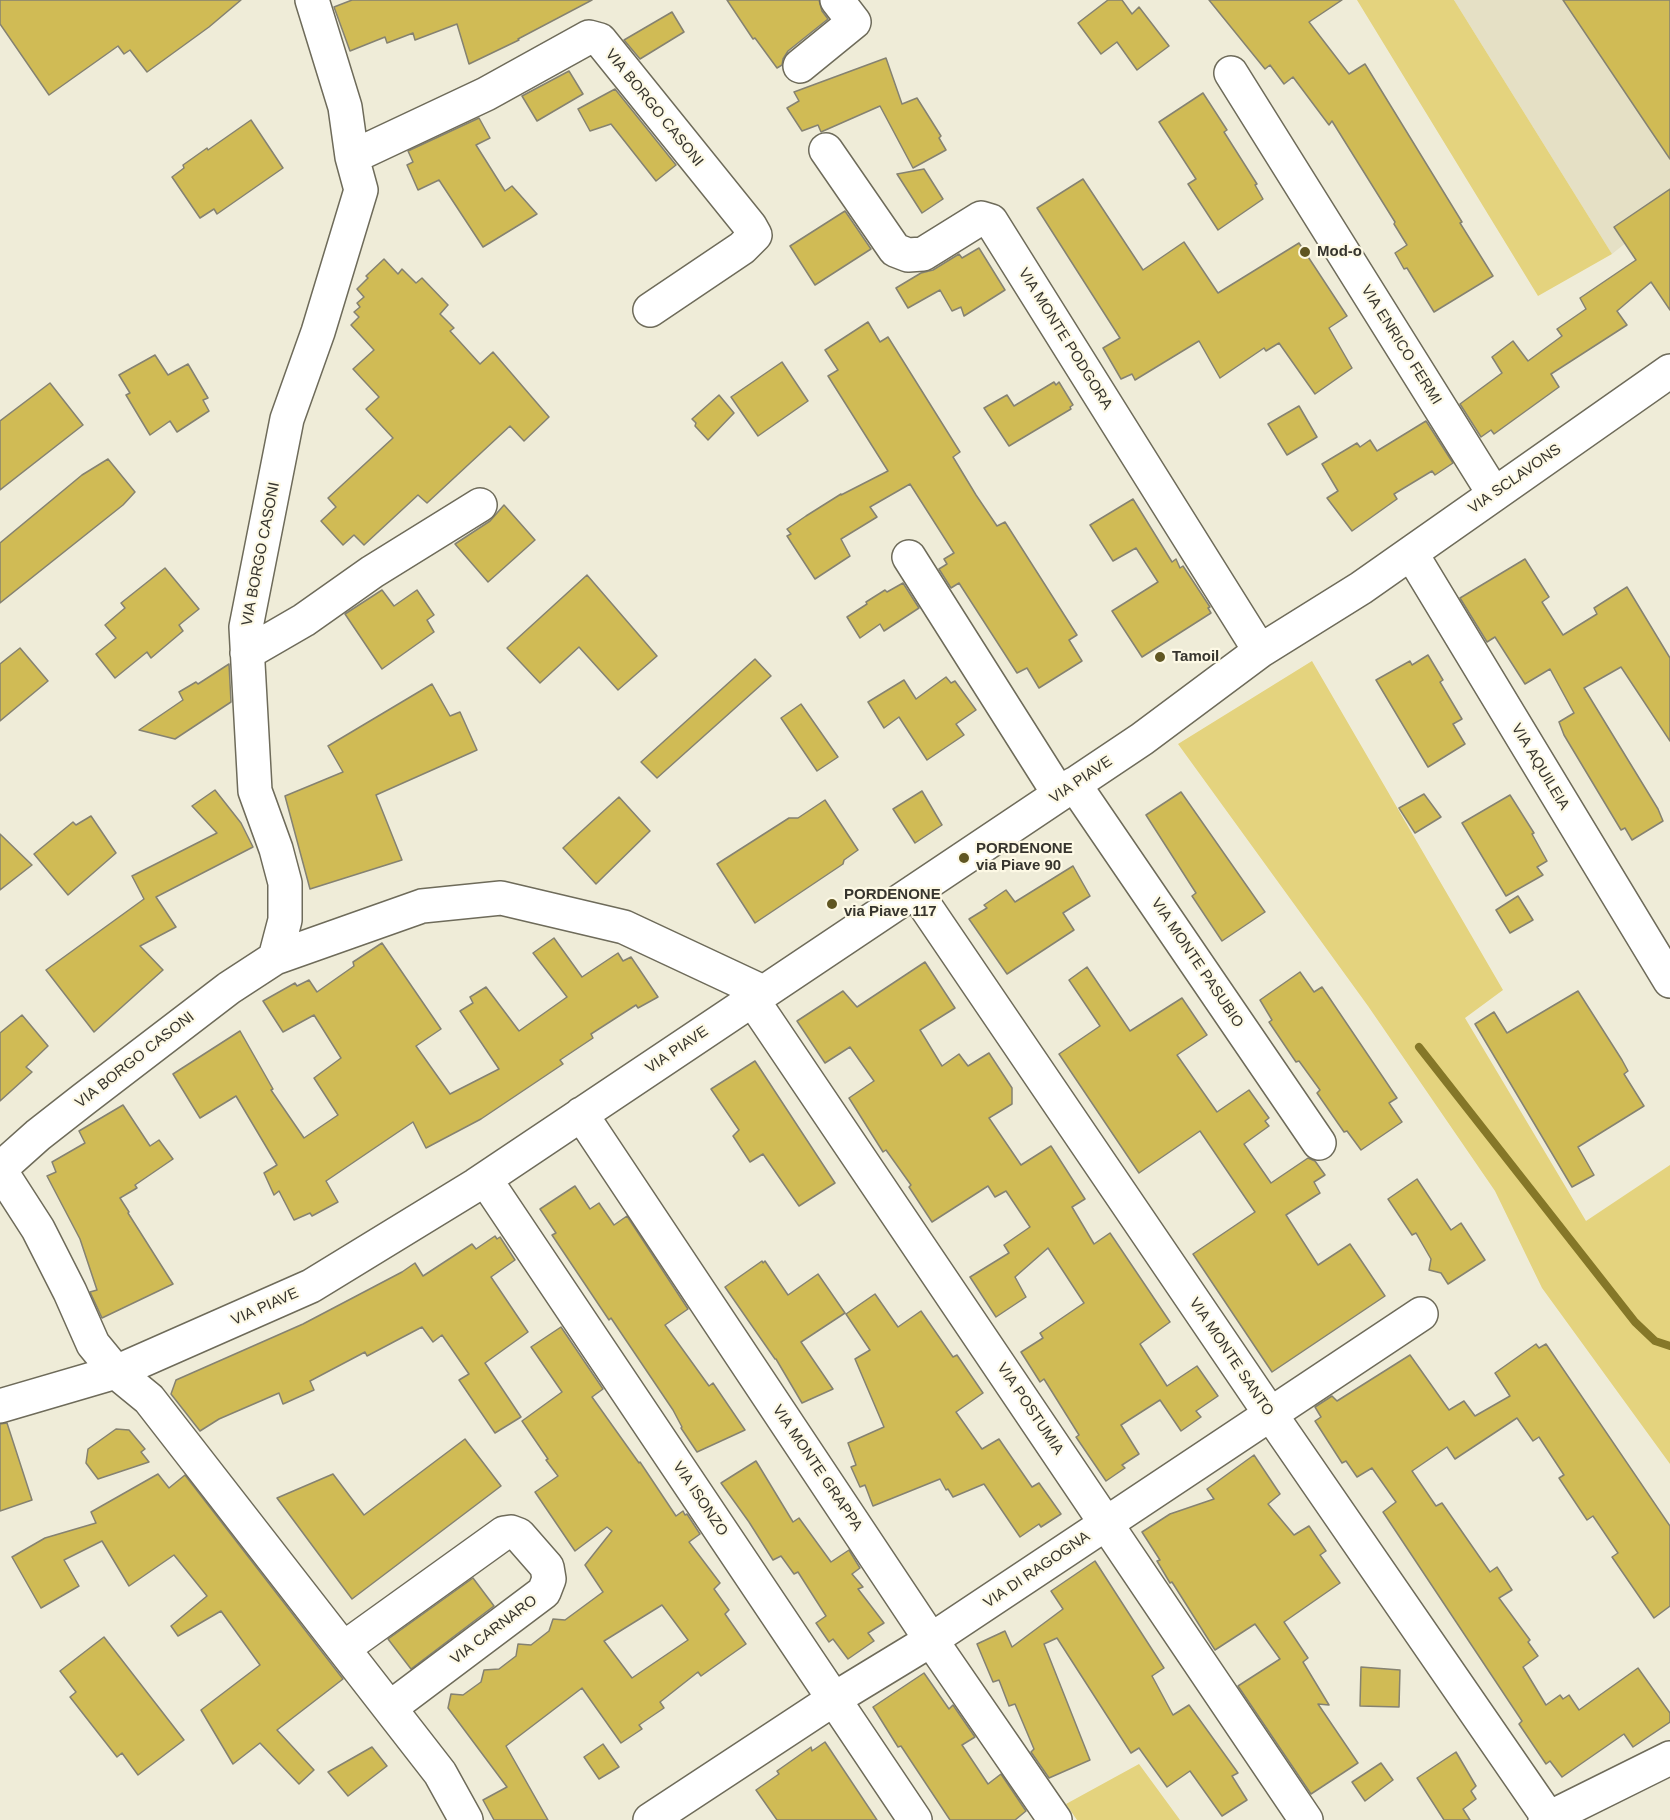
<!DOCTYPE html>
<html>
<head>
<meta charset="utf-8">
<style>
  body { margin:0 }
  canvas { display:block; background:#efecd8 }
</style>
</head>
<body>
<canvas width="1670" height="1820"></canvas>
<script>
const g = document.querySelector('canvas').getContext('2d');
g.lineJoin = 'round';
function fillPath(path, color) {
  g.fillStyle = color;
  g.fill(path, 'evenodd');
}
function stroke(path, color, width, dash) {
  g.strokeStyle = color;
  g.lineWidth = width;
  g.lineCap = dash ? 'butt' : 'round';
  g.setLineDash(dash || []);
  g.stroke(path);
}
function label(font, color, halo, rows, align = 'center') {
  g.font = font + ' Helvetica,sans-serif';
  g.lineWidth = 4.5;
  g.setLineDash([]);
  g.textBaseline = 'middle';
  g.strokeStyle = halo;
  g.fillStyle = color;
  for (const [text, x, y, turn = 0] of rows) {
    g.save();
    g.translate(x, y);
    g.rotate((+turn || 0) * Math.PI / 180);
    g.textAlign = isNaN(turn) ? turn : align;
    if (halo) g.strokeText(text, 0, 0);
    g.fillText(text, 0, 0);
    g.restore();
  }
}
fillPath(new Path2D(`
  M1454 0H1670V254L1648 225 1612 254Z`), '#e5e0c5');
fillPath(new Path2D(`
  M1357 0H1454L1612 254 1538 296Z
  M1312 661 1503 990 1465 1018 1586 1221 1670 1165V1464L1542 1288 1495 1191 1368 1006 1178 744Z
  M1139 1764 1180 1820H1077L1066 1804Z`), '#e4d37e');
stroke(new Path2D(`
  M1419 1047 1635 1322 1655 1341 1670 1346`), '#857728', 8);
const building = new Path2D(`
  M0 0H241L209 27 147 72 130 50 124 54 118 46 49 95 0 24Z
  M352 0H592L518 39 519 40 469 64 457 24 415 40 413 33 387 43 385 37 350 51 334 7Z
  M727 0H819L822 11 828 19 788 51 783 59 782 65 777 68 755 38 753 39Z
  M1108 0H1122L1132 14 1139 7 1169 46 1137 70 1117 42 1101 54 1078 23Z
  M1209 0H1342L1309 22 1349 74 1365 64 1462 222 1460 223 1493 276 1434 312 1407 268 1404 269 1395 253 1407 245 1394 224 1395 222 1332 121 1329 125 1293 77 1284 84 1270 65 1265 69Z
  M1563 0H1670V159L1649 128Z
  M672 12 684 32 640 59 624 40Z
  M886 58 902 104 917 98 941 136 939 138 946 150 913 168 880 106 821 132 818 125 802 131 787 108 799 101 794 92Z
  M569 71 583 94 537 121 522 96Z
  M615 89 676 165 656 181 611 124 590 131 578 109Z
  M1203 93 1227 130 1224 132 1257 184 1255 185 1263 199 1218 230 1188 184 1196 179 1159 122Z
  M479 118 490 138 476 145 505 191 512 186 537 214 483 247 439 180 418 190 407 165 413 162 408 151Z
  M251 120 283 168 217 214 214 209 200 218 172 177 184 168 183 165 207 148 208 150Z
  M924 169 943 199 922 213 897 174Z
  M1083 179 1143 270 1184 242 1218 293 1299 243 1347 316 1329 328 1352 368 1315 394 1279 343 1266 351 1264 348 1220 378 1199 341 1135 380 1132 374 1121 379 1103 348 1120 338 1037 208Z
  M1670 189V310L1651 282 1617 311 1627 325 1551 374 1559 387 1494 434 1491 430 1481 437 1460 404 1502 373 1492 357 1513 341 1528 361 1562 336 1557 329 1586 309 1580 298 1636 260 1614 227Z
  M845 211 871 249 815 285 790 246Z
  M979 248 1005 290 964 316 961 307 952 311 940 290 908 308 896 288 921 273 933 270 959 254 962 258Z
  M384 259 398 274 402 269 416 283 422 278 448 305 440 314 454 328 450 331 480 364 493 352 549 417 524 441 510 426 427 503 418 495 364 545 354 535 343 545 321 521 336 507 328 498 393 438 366 409 379 397 353 369 374 350 351 325 359 317 354 312 360 307 357 303 364 297 357 289 368 278 366 276Z
  M868 322 880 342 888 337 960 452 953 457 976 495 997 526 1005 522 1077 635 1069 640 1082 661 1039 688 1027 668 1017 673 959 583 951 588 939 569 947 564 944 559 954 553 910 484 870 507 877 517 841 539 850 556 815 579 787 536 791 534 787 529 806 516 841 494V495L888 471 828 376 838 370 825 350Z
  M155 355 168 375 188 364 208 398 203 400 209 411 177 432 170 421 150 435 126 395 130 393 119 375Z
  M782 362 808 401 758 436 731 397Z
  M1054 382 1056 385 1059 382 1073 405 1070 407 1071 409 1009 446 984 408 1007 395 1014 406Z
  M50 383 83 425 0 490V421Z
  M719 395 734 413 708 440 695 426 696 423 692 419Z
  M1299 406 1317 437 1287 455 1268 424Z
  M1426 421 1453 463 1435 475 1432 471 1394 494 1397 499 1352 531 1327 498 1338 491 1322 464 1357 443 1360 447 1370 440 1377 451Z
  M108 459 135 492 123 505 0 603V543L82 475Z
  M1133 499 1172 562 1176 559 1180 568 1183 566 1210 607 1208 608 1211 613 1142 657 1112 611 1158 582 1136 548 1113 561 1090 525Z
  M504 505 535 540 488 582 455 544 490 521Z
  M1525 559 1549 597 1542 602 1563 635 1597 614 1594 608 1627 587 1670 658V741L1621 667 1584 688 1658 809 1663 821 1632 840 1625 828 1621 830 1564 735 1559 722 1574 713 1550 669 1525 684 1495 637 1487 642 1460 598Z
  M165 568 199 609 179 625 183 631 151 658 147 652 115 678 96 654 116 638 105 625 125 608 121 603Z
  M587 575 657 656 618 690 579 647 540 683 507 648Z
  M903 583 919 608 884 631 880 624 860 638 847 617 867 604 866 602 885 590 887 592Z
  M382 590 394 606 417 590 434 615 427 620 434 632 382 669 345 614Z
  M20 648 48 681 0 721V664Z
  M1428 655 1443 680 1440 682 1462 719 1453 724 1465 744 1428 767 1376 680 1410 661 1412 665Z
  M755 659 771 676 657 778 641 762Z
  M229 664 231 702 175 739 139 730 183 700 179 692 196 682 198 684Z
  M946 677 951 683 955 681 976 710 956 724 964 735 927 760 899 717 884 728 868 702 904 680 916 699Z
  M432 684 450 716 460 712 477 750 376 795 402 860 310 889 285 796 343 772 328 746Z
  M801 704 838 757 817 771 781 718Z
  M215 790 241 823 253 847 156 897 176 927 140 946 163 970 94 1032 46 970 144 899 132 876 217 833 192 806Z
  M922 791 942 825 915 843 893 809Z
  M1181 792 1265 912 1222 941 1192 896 1196 893 1146 815Z
  M1424 794 1441 817 1415 833 1399 808Z
  M1510 795 1534 833 1532 834 1547 861 1537 867 1543 875 1506 896 1462 823Z
  M619 797 650 831 596 884 563 848Z
  M825 800 858 850 844 860 843 864 755 923 717 864 789 818H798Z
  M91 816 116 853 68 895 34 854 73 822 76 825Z
  M0 834 32 865 0 890Z
  M1073 866 1090 896 1063 913 1074 930 1007 974 969 919 987 908 984 905 1006 890 1015 902Z
  M1518 896 1533 920 1510 933 1496 910Z
  M554 938 582 977 618 953 623 961 631 957 658 997 638 1008 636 1005 591 1034 593 1038 560 1060 563 1064 481 1119 426 1148 413 1122 326 1181 338 1202 312 1216 310 1213 294 1220 279 1191 274 1195 264 1173 277 1165 236 1096 200 1118 173 1074 240 1031 273 1089 271 1090 304 1138 338 1115 314 1078 341 1058 314 1015 283 1032 263 1001 295 983 297 986 309 980 317 992 354 966 353 962 382 943 441 1029 416 1046 450 1094 499 1069 460 1011 473 1003 470 997 486 987 519 1031 567 997 533 953Z
  M925 962 955 1008 920 1030 942 1066 959 1054 968 1066 989 1053 1012 1088V1104L989 1118 1021 1165 1051 1146 1085 1199 1072 1207 1094 1244 1110 1233 1170 1322 1140 1344 1167 1386 1197 1366 1218 1396 1196 1411 1201 1417 1181 1431 1160 1400 1121 1425 1139 1454 1122 1465 1125 1468 1106 1481 1076 1437 1079 1435 1044 1379 1040 1382 1021 1352 1043 1338 1040 1333 1084 1303 1048 1248 1015 1277 1026 1297 996 1317 970 1277 1009 1253 1004 1245 1030 1227 1006 1191 995 1197 988 1186 932 1222 909 1187 911 1185 886 1150 883 1152 849 1098 874 1081 850 1047 825 1063 797 1021 843 991 857 1007Z
  M1087 967 1130 1031 1182 998 1207 1035 1177 1055 1217 1112 1249 1090 1269 1118 1265 1121 1269 1126 1244 1144 1271 1183 1308 1158 1315 1161 1325 1175 1314 1182 1320 1193 1286 1215 1318 1265 1350 1244 1385 1296 1272 1372 1193 1254 1255 1212 1200 1131 1139 1173 1059 1054 1100 1026 1069 980Z
  M1300 972 1314 992 1322 987 1397 1098 1389 1103 1402 1122 1361 1150 1347 1131 1344 1132 1317 1093 1320 1090 1299 1061 1296 1062 1269 1022 1272 1020 1260 1000Z
  M1578 991 1622 1060 1628 1071 1624 1074 1644 1106 1578 1147 1594 1175 1572 1187 1475 1024 1494 1012 1507 1033Z
  M22 1015 48 1046 26 1067 32 1072 0 1101V1033Z
  M755 1061 835 1183 799 1206 763 1154 750 1162 733 1136 739 1130 711 1089Z
  M123 1105 150 1146 159 1140 173 1159 135 1185 137 1188 120 1198 129 1212 128 1213 173 1284 102 1318 90 1292 97 1290 80 1239 47 1176 56 1172 52 1162 85 1143 79 1131Z
  M1417 1179 1451 1230 1461 1223 1485 1260 1448 1284 1441 1273 1429 1270 1431 1259 1416 1233 1412 1235 1388 1199Z
  M575 1186 590 1209 599 1203 614 1225 627 1216 688 1309 665 1325 709 1386 713 1383 745 1430 697 1452 681 1428 682 1427 673 1410 611 1318 609 1320 552 1235 556 1233 540 1209Z
  M495 1236 497 1239 500 1237 515 1260 491 1277 528 1332 485 1363 521 1417 495 1433 459 1380 469 1374 442 1335 433 1342 422 1327 367 1356 365 1352 310 1381 314 1390 283 1404 279 1393 219 1419 200 1431 171 1394 176 1380 303 1324 402 1272 415 1263 423 1276 472 1244 476 1249Z
  M762 1261 763 1263 765 1261 788 1295 818 1274 845 1313 801 1342 833 1389 802 1403 776 1359H775L725 1287Z
  M875 1294 898 1327 921 1311 953 1357 957 1355 983 1393 956 1412 982 1449 999 1439 1032 1487 1039 1483 1061 1514 1041 1527 1039 1524 1020 1537 984 1484 953 1497 948 1489 946 1490 940 1479 873 1506 865 1485 860 1487 851 1467 856 1465 848 1443 884 1427 855 1359 870 1350 846 1314Z
  M561 1327 603 1389 592 1397 639 1463 640 1462 676 1516 683 1511 685 1515 687 1514 700 1534 689 1542 720 1583 714 1589 729 1610 725 1614 746 1644 701 1676 698 1672 660 1702 664 1708 639 1725 642 1729 621 1743 582 1688 506 1746 548 1820H494L483 1800 507 1787 448 1708 451 1694 463 1695 481 1682 484 1670 499 1669 516 1656 518 1644 531 1645 549 1631 553 1619 565 1620 603 1592 585 1565 612 1531 607 1527 575 1551 535 1492 558 1476 546 1460 548 1459 522 1421 562 1392 531 1347ZM662 1605 688 1640 632 1678 604 1641Z
  M1536 1344 1539 1348 1546 1344 1670 1526V1606L1654 1618 1612 1557 1618 1553 1593 1516 1587 1520 1559 1478 1564 1475 1539 1437 1533 1441 1517 1418 1455 1459 1447 1447 1412 1471 1436 1506 1442 1503 1490 1572 1497 1567 1512 1590 1499 1598 1530 1640 1528 1642 1538 1656 1523 1667 1546 1705 1560 1695 1563 1699 1569 1695 1579 1710 1638 1668 1670 1713V1722L1633 1747 1624 1734 1562 1777 1550 1761 1546 1764 1519 1724 1522 1721 1383 1512 1396 1502 1372 1468 1357 1477 1346 1461 1342 1463 1315 1421 1321 1417 1315 1407 1332 1396 1337 1401 1410 1355 1449 1410 1464 1401 1475 1416 1510 1396 1495 1373Z
  M7 1423 32 1500 0 1511V1424Z
  M116 1429 129 1430 145 1449 141 1452 149 1462 98 1479 86 1463 88 1449Z
  M465 1439 501 1486 352 1599 277 1498 333 1474 364 1515Z
  M1254 1455 1280 1494 1268 1504 1294 1535 1309 1526 1326 1551 1320 1555 1340 1583 1284 1622 1308 1658 1303 1662 1329 1705 1318 1704 1358 1763 1311 1794 1238 1686 1280 1659 1255 1624 1215 1650 1172 1582 1170 1583 1157 1561 1160 1560 1142 1532 1170 1514 1214 1499 1207 1489Z
  M756 1461 793 1522 799 1518 831 1562 849 1550 860 1568 852 1574 863 1587 858 1589 884 1623 868 1633 874 1641 848 1659 833 1639 829 1642 816 1623 826 1616 798 1572 794 1574 781 1556 773 1560 749 1522 721 1483Z
  M158 1474 169 1488 185 1475 343 1679 277 1730 314 1770 299 1784 260 1743 233 1764 201 1710 260 1665 221 1611 178 1636 171 1626 207 1596 174 1555 129 1586 102 1541 64 1560 79 1586 41 1608 12 1557 45 1538 96 1523 91 1512Z
  M1095 1561 1164 1668 1152 1676 1173 1715 1189 1705 1238 1773 1232 1776 1247 1800 1222 1816 1190 1771 1167 1787 1139 1748 1131 1753 1057 1638 1044 1644 1090 1760 1049 1778 1031 1752 1034 1749 1015 1704 1009 1706 999 1680 993 1682 977 1644 1005 1631 1012 1647 1063 1609 1051 1591Z
  M473 1578 494 1606 411 1669 388 1639Z
  M104 1637 184 1740 138 1775 122 1753 117 1757 70 1697 76 1692 60 1671Z
  M1361 1667 1400 1670 1399 1707 1360 1706Z
  M924 1673 949 1709 953 1705 975 1737 962 1745 988 1784 1001 1774 1026 1811 1015 1820H950L901 1746 898 1747 873 1707Z
  M825 1742 877 1820H777L756 1790 779 1774 777 1771 811 1747 812 1751Z
  M603 1744 619 1767 599 1779 584 1757Z
  M372 1747 387 1766 348 1796 328 1772Z
  M1456 1752 1476 1786 1471 1791 1476 1799 1463 1809 1470 1820H1444L1417 1778Z
  M1381 1763 1393 1780 1365 1801 1352 1782Z`);
fillPath(building, '#d0bb55');
stroke(building, '#858271', 1.5);
const minor = new Path2D(`
  M800 66 854 22 837 0
  M1231 73 1494 494
  M826 150 895 250 908 255 923 254 981 218 991 221 1260 651
  M352 157 486 94 589 37 600 40 750 226 755 235 742 248 650 310
  M1411 553 1670 981
  M909 557 1059 794
  M247 653 304 620 372 572 480 505
  M1074 784 1319 1143
  M915 891 1271 1415 1550 1820
  M275 958 285 920V883L276 849 255 791 246 627 287 419 318 332 361 190 352 157 345 107 312 0
  M752 999 1306 1820
  M581 1114 931 1640 1055 1820
  M0 1169 38 1135 84 1099 229 988 275 958 422 906 501 898 624 927 763 992
  M0 1170 38 1229 70 1292 93 1344 116 1372 149 1399 440 1773 466 1820
  M485 1179 915 1820
  M0 1406 116 1372 311 1286 476 1185 1142 739 1260 651 1361 588 1670 371
  M344 1648 504 1533 511 1532 519 1535 547 1567 549 1579 544 1592 391 1707
  M650 1820 834 1699 931 1640 1421 1314
  M1545 1820 1670 1758`);
stroke(minor, '#6e6b5a', 36);
stroke(minor, '#fff', 33);
for (const [x, y, r, color] of [
  [1305,252,6,"#605622"],
  [1160,657,6,"#605622"],
  [964,858,6,"#605622"],
  [832,904,6,"#605622"]
]) {
  const dot = new Path2D();
  dot.arc(x, y, r, 0, 2 * Math.PI);
  g.fillStyle = color;
  g.fill(dot);
  stroke(dot, '#fdf9e5', 2);
}
label('15px', '#37352e', '#fdf9e5', [
  ["VIA BORGO CASONI",654,108,51],
  ["VIA MONTE PODGORA",1065,339,58],
  ["VIA ENRICO FERMI",1401,345,58],
  ["VIA SCLAVONS",1515,479,-35],
  ["VIA BORGO CASONI",261,554,-79],
  ["VIA AQUILEIA",1540,767,59],
  ["VIA PIAVE",1081,780,-34],
  ["VIA MONTE PASUBIO",1197,963,56],
  ["VIA PIAVE",677,1050,-34],
  ["VIA BORGO CASONI",135,1060,-38],
  ["VIA PIAVE",265,1307,-24],
  ["VIA MONTE SANTO",1231,1357,56],
  ["VIA POSTUMIA",1030,1409,56],
  ["VIA MONTE GRAPPA",817,1468,56],
  ["VIA ISONZO",700,1499,56],
  ["VIA DI RAGOGNA",1037,1570,-34],
  ["VIA CARNARO",494,1630,-37]
]);
label('bold 15px', '#37352e', '#fdf9e5', [
  ["Mod-o",1317,252],
  ["Tamoil",1172,657],
  ["PORDENONE",976,849],
  ["via Piave 90",976,866],
  ["PORDENONE",844,895],
  ["via Piave 117",844,912]
], 'left');
</script>
</body>
</html>
